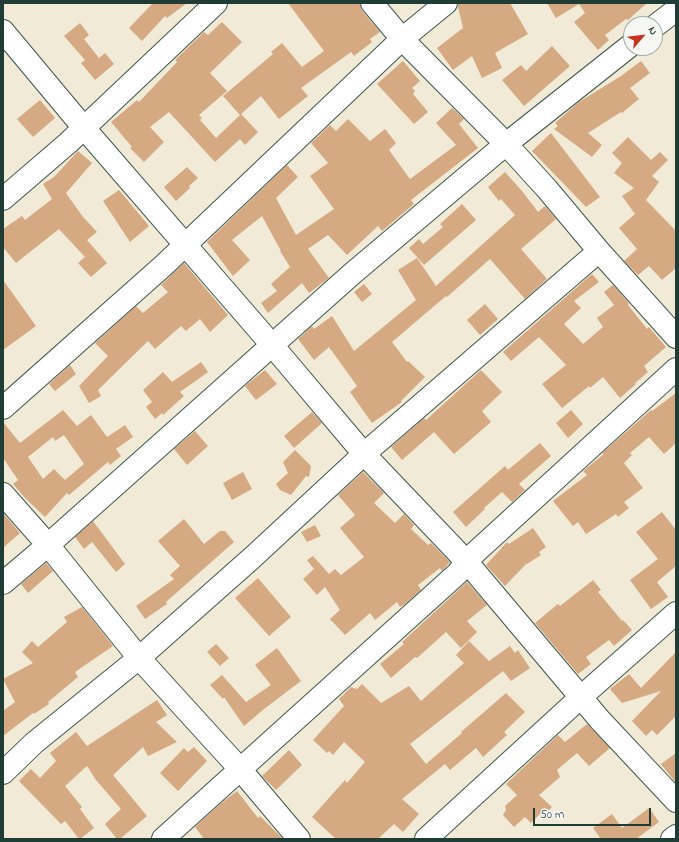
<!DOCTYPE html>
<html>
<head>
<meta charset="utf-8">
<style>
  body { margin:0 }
  #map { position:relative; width:679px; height:842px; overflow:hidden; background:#f1ead6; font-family:"Indie Flower",sans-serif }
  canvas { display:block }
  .frame { position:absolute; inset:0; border:4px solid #1f3d34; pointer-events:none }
  .north { position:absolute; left:623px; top:16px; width:40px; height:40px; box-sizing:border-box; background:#f6f6f2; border:1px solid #a0aca6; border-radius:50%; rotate:62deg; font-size:11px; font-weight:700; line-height:16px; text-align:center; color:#1f3d34 }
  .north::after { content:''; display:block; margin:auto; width:14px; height:18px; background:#c8321e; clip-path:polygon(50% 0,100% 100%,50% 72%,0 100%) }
  .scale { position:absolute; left:533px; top:808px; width:118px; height:18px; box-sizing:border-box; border:2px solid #1f3d34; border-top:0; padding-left:5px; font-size:12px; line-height:14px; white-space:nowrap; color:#1f3d34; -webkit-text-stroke:3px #f6f6f2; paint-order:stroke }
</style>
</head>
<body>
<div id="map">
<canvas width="679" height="842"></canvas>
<div class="frame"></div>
<div class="north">N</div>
<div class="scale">50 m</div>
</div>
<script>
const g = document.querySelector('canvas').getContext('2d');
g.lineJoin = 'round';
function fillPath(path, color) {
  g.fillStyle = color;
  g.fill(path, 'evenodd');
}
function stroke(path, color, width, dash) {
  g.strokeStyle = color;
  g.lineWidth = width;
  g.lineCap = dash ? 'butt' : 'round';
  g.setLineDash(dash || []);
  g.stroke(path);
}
fillPath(new Path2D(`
  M153 3H187L167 18 165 16 142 41 129 28Z
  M288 3H360L362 11 380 32 370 39 372 42 354 56 351 52 301 88 308 96 279 119 261 96 240 115 223 96 273 54 271 52 282 43 302 67 324 51Z
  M458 3H510L528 34 495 53 502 68 482 78 472 56 453 70 437 48 463 28 458 7Z
  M547 3H647L628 20 626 19 605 35 609 40 598 50 574 22 585 13 579 4 556 18Z
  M222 22 242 42 210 73 227 91 199 115 202 118 200 120 216 138 241 114 258 132 245 145 240 139 215 162 169 112 150 127 164 142 144 162 130 148 132 147 111 122 137 100 139 102 177 62 175 60 204 32 208 35Z
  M80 23 89 35 84 39 99 58 105 53 114 64 95 80 81 63 85 60 64 36Z
  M552 46 570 66 524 106 502 80 521 65 526 71Z
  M403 61 420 81 412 88 415 91 413 94 428 112 414 124 377 84Z
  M641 61 650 73 630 88 639 99 622 113 621 112 588 133 602 145 592 157 554 129 558 126 555 123 579 102 621 76Z
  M40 100 55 118 33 137 17 119Z
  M452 108 464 119 459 124 478 148 411 200 414 204 382 231 378 226 347 255 328 235 308 249 329 278 309 293 302 283 268 313 261 303 277 291 271 284 290 267 280 251H281L262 216 232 240 250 260 233 276 207 242 287 165 298 177 276 198 296 235 334 209 310 176 328 163 311 143 330 125 336 131 348 119 370 141 385 129 396 143 389 150 410 179 456 145 436 123Z
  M551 133 600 197 586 207 532 151Z
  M628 137 651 160 660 152 668 160 652 176 659 182 646 200 676 231V268L662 280 649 266 638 275 624 261 637 249 619 228 635 214 622 196 634 188 614 173 622 163 612 153Z
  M78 151 92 163 66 193 83 217 97 232 87 240 107 263 91 277 78 263 85 257 59 229 16 263 3 247V229L22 216 25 220 52 199 43 184 54 177Z
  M187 167 198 178 189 186 190 188 176 201 164 187Z
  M505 172 522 191 538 212 545 206 556 219 521 249 547 279 525 299 490 259 447 297 446 296 392 342 407 362 408 361 425 377 401 401 402 402 372 423 350 392 357 386 329 347 314 360 298 339 312 326 314 329 332 316 354 351 416 300 398 270 417 258 436 286 515 215 501 199 499 201 488 187Z
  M119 190 149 226 130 242 103 201Z
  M462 204 476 220 424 265 409 248 419 239 423 244 443 227 440 224Z
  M184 263 228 315 210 332 200 319 186 331 181 326 155 349 148 341 98 390 101 396 89 403 79 386 108 356 95 343 136 306 143 313 168 292 161 285Z
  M592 274 599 282 574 301 581 308 564 324 583 344 603 327 597 318 614 305 604 292 613 285 627 301 629 304 628 305 647 329 649 327 666 347 644 366 648 372 635 383 636 384 620 398 603 377 590 388 589 386 562 408 542 384 566 365 539 337 511 361 503 352Z
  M3 280 36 326 3 350Z
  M364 284 372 294 362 302 354 292Z
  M485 304 498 319 480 335 467 320Z
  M201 362 208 372 180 392 184 396 163 415 162 413 155 419 146 407 152 402 143 390 163 372 172 382Z
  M70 365 76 374 55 391 49 384Z
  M265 370 277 384 256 400 245 386Z
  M481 370 502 392 482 411 491 422 454 454 434 432 402 460 391 447 424 418 426 420Z
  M676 393V443L664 454 649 437 630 453 632 455 624 463 643 488 624 502 629 508 618 517 616 514 586 534 578 522 573 526 553 501 587 475 583 471 604 454 602 453 617 440 651 410 652 411Z
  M63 410 77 426 91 415 107 437 125 425 133 437 116 449 121 456 110 465 108 462 69 495 67 493 45 517 26 499 13 484 18 480 3 458V422L20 443ZM64 435 84 464 65 480 54 469 43 479 28 457 53 437 55 441Z
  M571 410 583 424 568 438 556 423Z
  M312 412 322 423 294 448 284 436Z
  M195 431 208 446 187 465 174 449Z
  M540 443 551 456 519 484 525 490 512 502 502 492 484 508 485 509 466 527 453 512 505 466 508 470Z
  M295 450 311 466 309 477 306 476 291 495 280 490 276 484 288 473 283 462Z
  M243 472 252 489 232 500 223 483Z
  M363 472 384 493 374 503 395 523 404 514 414 525 411 529 428 545 431 543 450 562 442 571 440 568 418 585 421 590 405 604 400 607 397 602 375 620 370 613 345 635 330 619 340 610 325 587 317 595 303 579 314 569 307 560 313 556 329 574 335 569 341 575 364 557 340 528 355 515 338 495Z
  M662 512 676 530V566L657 582 668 597 651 609 630 580 658 559 636 532Z
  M3 513 20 533 3 548Z
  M184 519 204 544 220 531H225L234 542 166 602 167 604 145 619 136 606 174 579 170 575 180 566 158 541Z
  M93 521 125 564 116 572 92 542 84 549 75 537Z
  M315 525 321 536 307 542 301 532Z
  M533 528 546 547 539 552 541 555 527 564V563L505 586 486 565 507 542 509 544Z
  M46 563 53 571 28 593 21 584Z
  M258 578 291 617 269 636 235 598Z
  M593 580 601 590 598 592 622 621 623 620 632 630 614 646 609 640 586 657 591 664 578 674 535 623 558 604 560 606Z
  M467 582 487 605 467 621 477 632 461 648 446 632 417 658 415 657 391 678 380 664 404 644 402 642Z
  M82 607 113 646 75 672 78 677 48 702 49 704 34 714 33 713 3 736V711L15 702 3 679 33 663 22 652 32 641 38 647 67 622 64 617Z
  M469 641 489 661 510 646 515 653 518 650 530 668 511 681 503 671 410 744 426 764 462 733 461 732 506 693 525 712 504 732 507 735 483 757 476 748 450 770 445 764 402 799 419 814 403 832 394 824 378 839H336L312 817 345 780 347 783 365 762 344 742 333 755 329 751 327 753 313 740 344 706 339 699 351 687 357 689 362 684 381 703 409 686 421 701 464 663 456 655Z
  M216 644 229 658 220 666 207 652Z
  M277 648 301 681 264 709 244 726 224 697 223 699 210 685 222 675 246 702 271 685 255 665Z
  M676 652V716L657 735 652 730 646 736 632 721 661 691 622 703 610 689 629 674 641 688Z
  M157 700 167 715 156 722 177 742 148 756 143 747 113 775 147 816 120 839H117L105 824 121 809 96 780 87 766 65 786 82 807 80 809 94 828 80 839H79L65 821 61 824 19 781 31 769 40 778 56 761 50 753 76 732 87 746Z
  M587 724 610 748 589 766 577 753 557 770 560 777 539 795 552 807 542 817 539 815 531 823 525 817 514 827 503 815 506 810 505 806 517 795 506 784 558 735 565 742Z
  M194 747 207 761 178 791 160 773 184 748 188 752Z
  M289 750 302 765 276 790 262 776Z
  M676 753V783L661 764Z
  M237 791 258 818 260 816 283 839H204L195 827 220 804Z
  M649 808 659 822 636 839H601L593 828 612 814 622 828Z`), '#d5a981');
const minor = new Path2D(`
  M372 3 402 39 506 144 547 189 599 251 676 337
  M655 26 676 10
  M3 31 84 128 272 345 364 454 466 561 600 720 676 801
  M3 199 68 143 216 3
  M3 408 163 266 402 39 446 3
  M3 494 48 545 139 658 240 769 299 839
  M3 583 48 545 353 273 506 144 631 45
  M3 773 34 743 139 658 253 557 364 454 599 251
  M163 839 458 573 466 561 676 369
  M426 839 581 697 676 613
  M672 839 676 836`);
stroke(minor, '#3e574c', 24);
stroke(minor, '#fff', 22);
</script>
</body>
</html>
